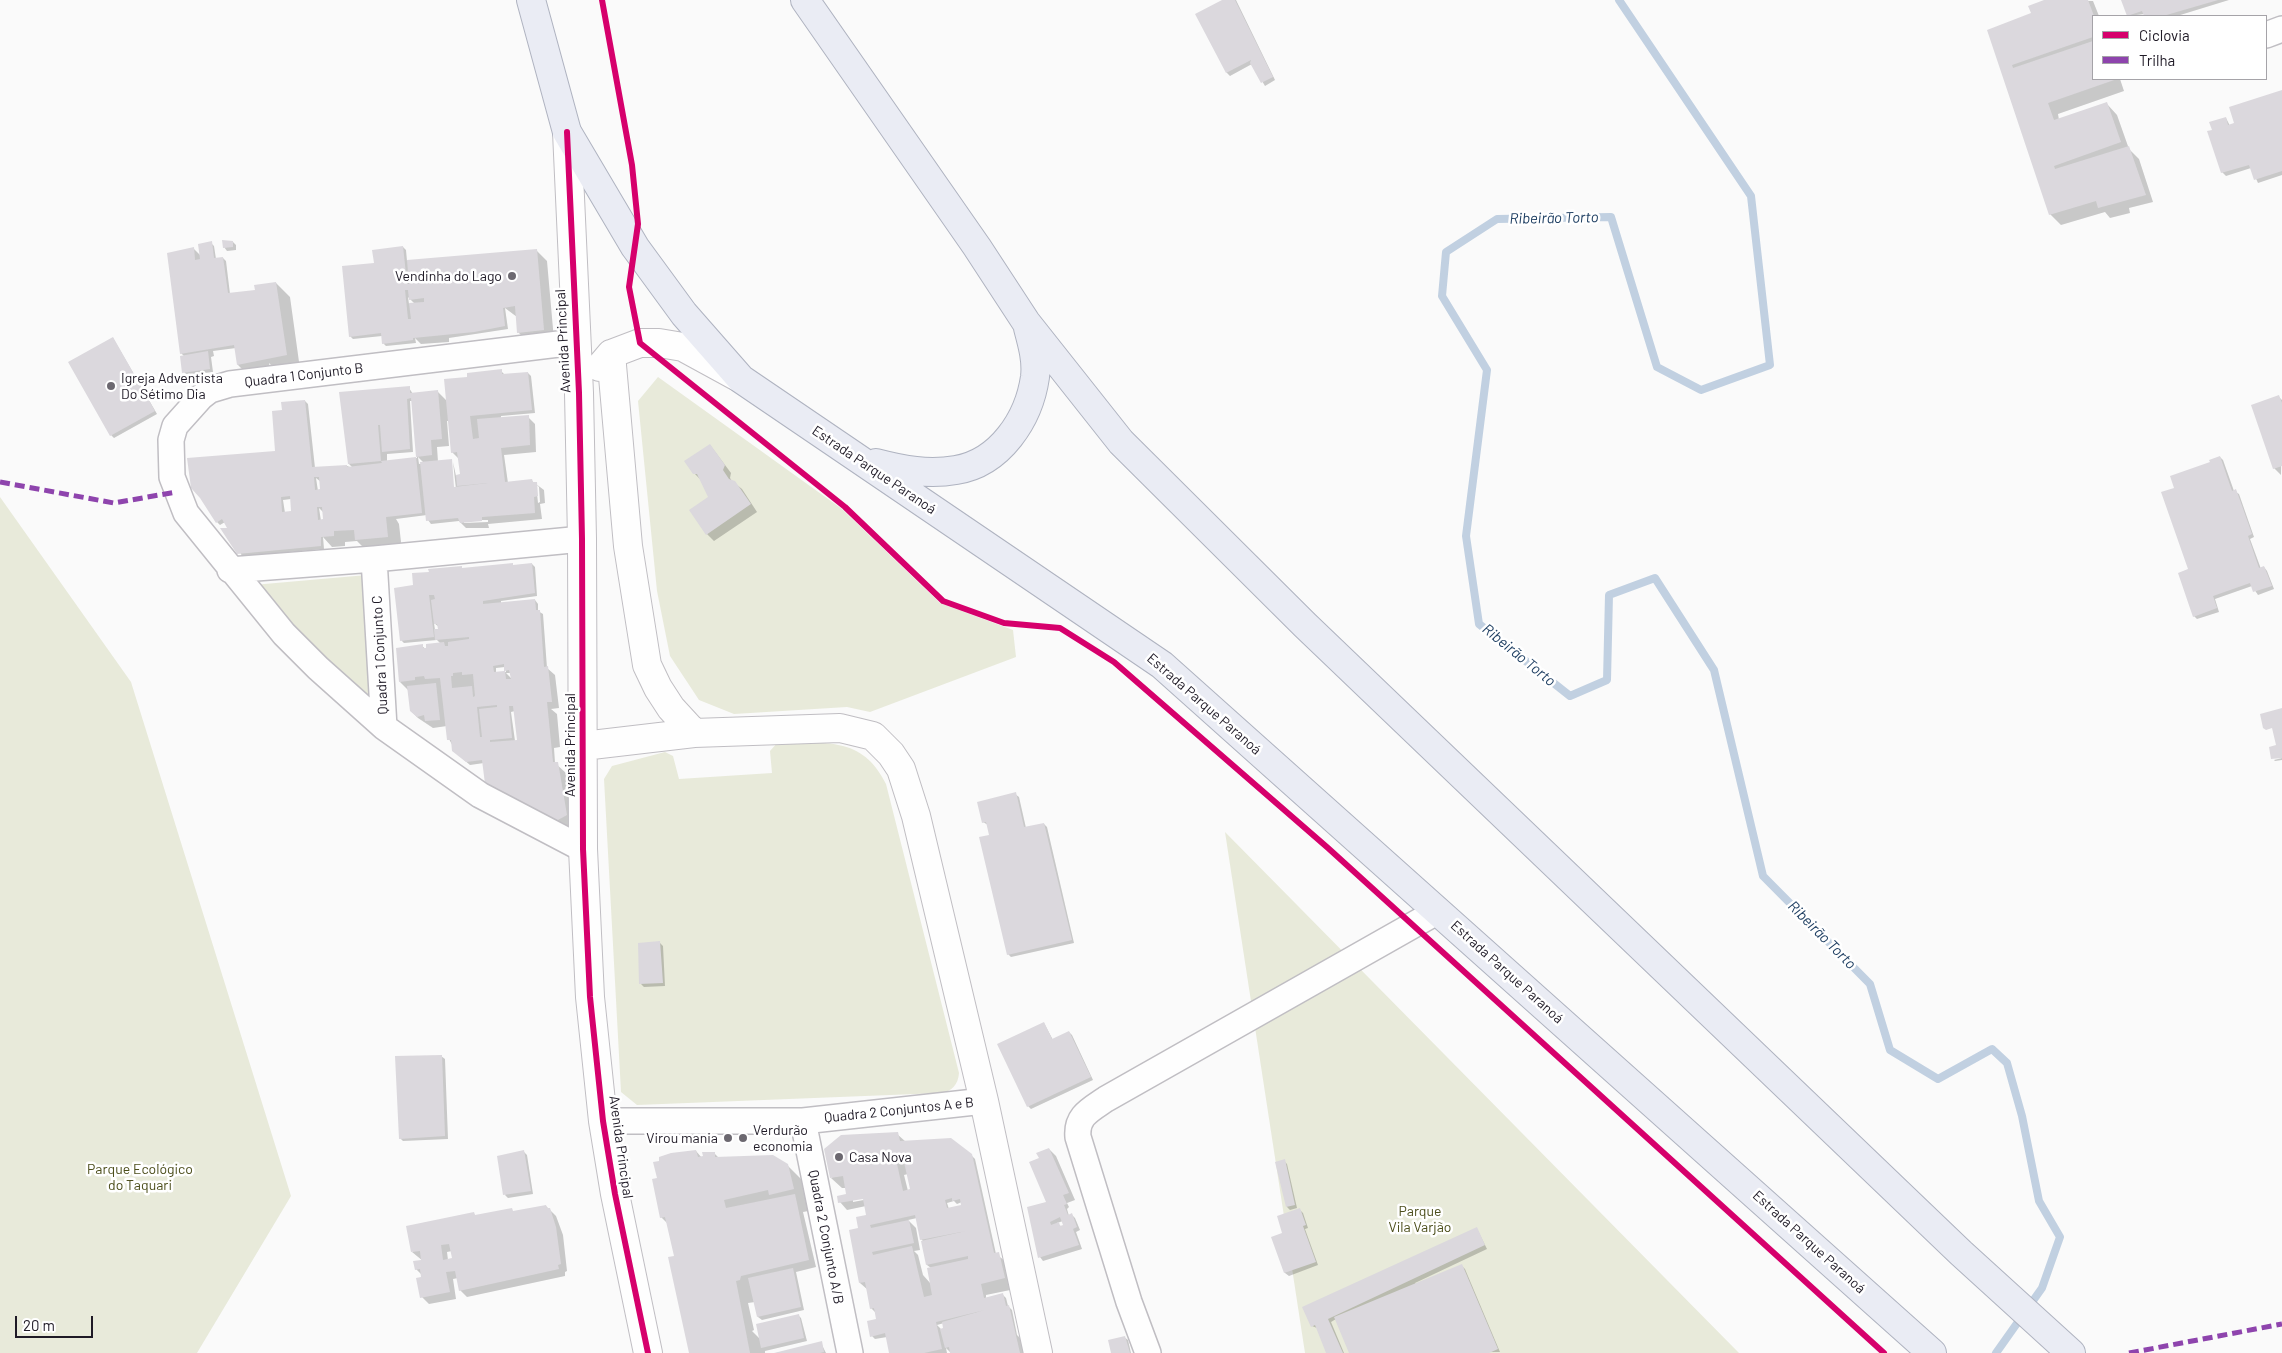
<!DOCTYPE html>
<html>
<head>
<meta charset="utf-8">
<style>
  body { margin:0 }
  #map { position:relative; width:2282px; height:1353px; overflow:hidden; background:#fafafa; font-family:Barlow,sans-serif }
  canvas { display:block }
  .legend { position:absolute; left:2092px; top:15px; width:175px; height:65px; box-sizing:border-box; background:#fff; border:1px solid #a5a3a8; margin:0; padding:6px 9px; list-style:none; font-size:15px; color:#1f1a26 }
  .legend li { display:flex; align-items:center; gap:10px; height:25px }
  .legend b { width:25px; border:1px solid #a5a3a8 }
  .scale { position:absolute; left:15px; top:1316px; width:78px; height:22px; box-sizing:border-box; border:2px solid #1f1a26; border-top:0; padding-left:6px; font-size:15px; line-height:18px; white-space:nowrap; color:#1f1a26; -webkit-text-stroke:4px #fff; paint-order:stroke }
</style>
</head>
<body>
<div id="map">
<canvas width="2282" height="1353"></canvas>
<ul class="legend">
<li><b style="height:6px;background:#d6006c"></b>Ciclovia</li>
<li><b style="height:6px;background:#8e44ad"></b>Trilha</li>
</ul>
<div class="scale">20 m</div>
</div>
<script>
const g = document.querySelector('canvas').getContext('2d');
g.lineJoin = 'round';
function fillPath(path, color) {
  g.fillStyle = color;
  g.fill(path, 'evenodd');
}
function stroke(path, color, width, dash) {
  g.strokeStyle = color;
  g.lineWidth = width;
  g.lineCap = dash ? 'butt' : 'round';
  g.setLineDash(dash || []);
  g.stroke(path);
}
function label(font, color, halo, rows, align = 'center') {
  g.font = font + ' Barlow,sans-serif';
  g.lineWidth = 5;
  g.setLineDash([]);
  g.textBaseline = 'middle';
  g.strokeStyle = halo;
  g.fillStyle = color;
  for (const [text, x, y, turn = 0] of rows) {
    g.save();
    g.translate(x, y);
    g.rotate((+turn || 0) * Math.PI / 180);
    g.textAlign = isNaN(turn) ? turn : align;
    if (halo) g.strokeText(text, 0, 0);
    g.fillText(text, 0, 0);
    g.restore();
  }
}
fillPath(new Path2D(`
  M658 377 842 509 940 603 1013 630 1016 657 870 712 847 707 734 714 699 700 670 656 657 591 638 401Z
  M0 497 131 682 291 1196 197 1353H0Z
  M367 575 375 708 253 585Z
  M778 742C825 744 862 735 886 784L959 1073C958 1085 952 1091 941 1093L637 1105 621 1092 604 779 612 766 665 752 673 756 679 779 772 773 770 751Z
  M1225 832 1739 1353H1305Z`), '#e8eada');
fillPath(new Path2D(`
  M1225 0H1236L1275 80 1265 86 1252 64 1230 76 1227 73 1197 15Z
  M2048 0 2093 1 2099 16H2093V79H2120L2124 91 2058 114 2059 120 2107 104 2117 115 2129 149 2139 159 2153 202 2129 208 2130 213 2110 218 2105 212 2061 225 2050 214 1988 31 2033 14Z
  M2123 0H2229L2177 16H2145V14L2128 16Z
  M2282 92V175L2258 183 2251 168 2226 176 2222 172 2214 131 2226 118 2230 126Z
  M233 242 236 245V250L227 251 224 247Z
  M211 243 214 246 216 259 223 258 226 261 230 294 254 291 276 283 290 297 300 369 279 373 269 363 270 368 245 372 238 365 236 348 213 351 214 356 211 357 213 372 187 375 184 372V356L181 353 193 248 201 256Z
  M403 247 406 250 407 261 536 250 547 261 554 340 529 343 518 332 517 317 505 308 508 329 449 338V342L421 344 415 338 416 343 386 346 383 343 382 336 353 339 350 336 375 264ZM408 297 415 304H409Z
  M113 338 157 414 114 438 111 435Z
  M501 371 505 375 528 373 531 376 535 413 501 416V419L528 417 535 424 536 452 504 455 508 483 532 481 544 490 545 503 540 504 542 519 488 524 489 528H466L459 521 431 524 428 520 427 515 396 519 399 524 402 551 370 554 357 541 345 542V546L332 547 323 537 324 549 242 556 225 522 220 525 217 522 277 452 284 411 305 401 308 404 315 468 347 466 353 468 349 464 340 393 409 388 413 394 438 392 447 401 469 378ZM410 401H412L417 458 387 461V454L413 452ZM447 421H449L452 452 459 459 461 476H456L453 462 456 489H453L438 462 437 447 449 446ZM418 457 424 463 419 464ZM316 478 321 482 322 490 318 491ZM536 484 539 487 540 502 538 503ZM291 499 292 512 285 513 283 500ZM319 508 323 512 324 520 321 521ZM464 520H488V522L464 523Z
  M2279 397 2282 400 2281 475 2274 468Z
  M710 445 731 473 730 478 732 481 742 489 757 512 714 541 707 534 710 498 701 480 694 473Z
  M2220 457 2223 460 2234 491 2239 494 2254 537 2250 539 2261 569 2264 567 2267 571 2274 589 2258 595 2252 586 2215 599 2219 612 2197 619 2194 616 2190 570 2176 489Z
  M532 564 535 567 537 596 501 601V603L535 600 538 604V611L543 614 547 668 555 675 559 708 551 709 557 714 560 747 554 748 555 763 578 784 577 841 484 763 470 765 457 754 449 739 447 726 433 728 418 718 411 711 408 690 400 682 422 646 428 651 441 644 437 640 404 643 401 640 414 587 463 569ZM434 623 439 627V630H435ZM505 667 506 672 496 673V668ZM506 673H511L512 679ZM515 711 518 741H515L511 712Z
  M2282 758V760L2275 761 2274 760Z
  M1015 794 1019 797 1026 828 1044 824 1047 827 1074 943 1011 957 1008 954 991 836 988 825 983 822Z
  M660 943 663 946 665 986 644 987 641 984Z
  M1044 1023 1053 1040 1069 1032 1072 1035 1093 1080 1031 1109 1028 1106Z
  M441 1056 445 1059 448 1139 403 1141 400 1138Z
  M897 1134 906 1142 971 1155 975 1159 996 1254 1009 1264 1015 1289 986 1295V1298L1003 1295 1006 1298 1008 1306 1012 1310 1017 1335 1035 1353H951L946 1348 947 1353H890L887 1337 875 1339 872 1336 878 1320 876 1313 871 1308 868 1290 860 1283 861 1229 867 1216 866 1206 847 1210 840 1202 848 1195 846 1188H842L831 1178ZM908 1174 911 1190 908 1191 904 1175ZM901 1193 853 1202V1199ZM954 1201 957 1204 962 1202 963 1206 949 1209 947 1203ZM917 1218 921 1239 924 1242 927 1265 931 1268V1284L923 1275 918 1255 914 1251 920 1250 916 1228 908 1220ZM944 1323 945 1329 942 1330 937 1325Z
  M1049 1149 1056 1156 1075 1200 1067 1203 1069 1207 1067 1209 1069 1216 1072 1215 1075 1218 1080 1230 1076 1232 1082 1249 1043 1261 1040 1257 1047 1202 1041 1159ZM1063 1221 1064 1226 1062 1227 1057 1223Z
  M696 1151 702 1158 714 1153 719 1158 787 1165 808 1186 814 1210 803 1212 816 1267 796 1272 804 1310 762 1320 758 1317 755 1302 748 1303 754 1330 752 1331 760 1339 798 1315 801 1318 807 1341 765 1351V1353H691L676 1256 669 1225 661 1217 658 1179Z
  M524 1152 527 1155 533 1194 508 1198 505 1195Z
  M1284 1161 1287 1164 1297 1208 1290 1210 1287 1207Z
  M546 1206 556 1216 563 1235 567 1271 565 1272V1276L467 1297 460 1290 458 1278 453 1279 456 1299 429 1304 422 1297V1275L416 1269 423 1261 412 1252 473 1213 476 1216 514 1212ZM452 1251 454 1259 448 1260 447 1252Z
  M1300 1210 1303 1213 1308 1228 1305 1229 1318 1265 1289 1276 1285 1273 1273 1238 1284 1234Z
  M1477 1229 1487 1249 1415 1283 1416 1285 1462 1266 1465 1269 1500 1352 1351 1353 1336 1319 1331 1322 1344 1353H1328L1317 1328 1312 1326Z
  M1124 1337 1128 1340 1131 1353H1113Z
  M821 1343 826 1353H776Z`), '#0003');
stroke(new Path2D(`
  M1619 0 1751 196 1770 365 1701 390 1657 367 1611 217 1497 219 1446 252 1442 296 1487 370 1466 536 1479 624 1570 696 1607 680 1609 595 1655 578 1714 670 1763 876 1870 984 1890 1050 1938 1079 1992 1049 2007 1063 2022 1116 2039 1201 2060 1237 2042 1288 1996 1353`), '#c1d0e1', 8);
fillPath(new Path2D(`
  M1222 0H1235L1273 77 1261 83 1250 63 1251 60 1226 73 1195 14Z
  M2044 0H2088L2094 16 2093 37 2012 65 2013 68 2093 41V79H2117L2048 103 2054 120 2107 102 2121 142 2054 166 2055 169 2129 146 2146 195 2098 208 2096 201 2049 215 1987 30 2031 13 2028 6Z
  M2121 0H2218L2163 16H2144L2142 11 2127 16Z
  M2282 90V171L2254 180 2249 165 2221 173 2207 131 2212 130 2209 122 2226 117 2228 125 2234 123 2229 107Z
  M222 240 233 241V247L223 248Z
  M212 241 214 258 223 257 228 293 255 290 254 285 276 282 287 355 237 365 234 345 180 354 167 253 194 247 195 260 200 259 198 244Z
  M403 246 407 284H409L407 260 537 249 544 330 517 333 515 306 503 308 505 326 474 332 413 338V340L382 344 381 333 349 337 342 266 374 263 372 250ZM405 290H408L409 300 424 298V302L409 303 411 319H408Z
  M113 337 155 411 110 436 68 362Z
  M208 351 210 369 182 373 180 356Z
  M502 369V374L528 372 532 410 470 416 473 439 479 438 477 419 529 415 530 445 501 448 505 482 532 479 533 482H537L538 496 534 497 535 513 482 517V521L460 523 458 518 426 521 420 462 452 459 454 487 488 483 457 486 456 475 460 474 457 452 451 453 444 379 467 377V373Z
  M410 386V393L438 390 442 439 431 440 432 455 416 457 411 398 407 399 410 449 382 452 380 425H378L381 461 416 457 422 513 386 517 388 537 355 540 354 530 334 531V536L321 537V546L237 554 220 528H227L222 519 216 523 200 498 191 488 187 458 275 451 272 411 282 410 281 402 305 400 312 467 347 465V467L382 463 381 461 348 464 339 392ZM314 477H319L320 489 315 490ZM290 496 291 511 282 512 281 497ZM317 507H322L323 519 318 520Z
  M2279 395 2282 403V466L2273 469 2251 405Z
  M710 444 725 465 723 470 729 479 735 481 751 504 706 535 689 510 708 497 697 474H693L684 461Z
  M2220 456 2232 491 2236 489 2252 534 2248 536 2259 568 2264 566 2272 586 2253 592 2250 583 2213 596 2217 608 2193 617 2178 573 2188 569 2161 492 2174 488 2170 476 2210 462 2209 460Z
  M513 563V565L532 563 535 593 483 601V604L535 599 536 610H540L544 667 548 666 552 702H547L553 762H558L567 815 556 821 485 784 482 760 466 762 452 751 451 740H447L440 678 425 679 424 676 415 677V680L399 682 396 648 423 644V648H426V644L444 642 445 646H448V642L469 639V637L435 640 434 629H438L437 624H434L431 600 435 599 434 595H429L434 637 400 641 394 588 413 585 412 573 429 572 428 569 462 566V568ZM504 664V671L494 672 493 666ZM509 670 511 679H506L505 671ZM462 672V675L473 674 475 696 473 697 472 686 452 688 451 676H453V673ZM497 705V707L479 709 482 737H480L477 707ZM509 706H513L517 740 490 742V740L512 738Z
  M436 683 440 720 425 721 424 715 417 717 410 711 407 686Z
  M2282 708V758L2271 759 2269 747 2276 745 2272 728 2266 730 2263 728 2260 714Z
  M1016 792 1024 827 1044 823 1072 940 1007 955 979 837 989 835 986 822 982 823 977 802Z
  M660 941 663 983 639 984 638 943Z
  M1044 1022 1052 1039 1069 1031 1091 1077 1027 1107 997 1044Z
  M442 1055 445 1136 399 1139 395 1056Z
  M898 1132 900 1141 951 1138 972 1154 994 1253 999 1252 1005 1278 981 1284 984 1298 1003 1293 1006 1306 1009 1305 1020 1353H950L949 1347 945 1348 940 1329 943 1328 942 1322 985 1310 936 1322 942 1349 924 1353H889L885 1333 870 1337 867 1321 876 1319 874 1308 870 1309 865 1282 859 1283 849 1230 858 1228 856 1217 866 1215 863 1199 838 1203 837 1196 846 1194 843 1176 830 1178 824 1149 841 1135ZM904 1162 910 1189 903 1191 897 1164ZM952 1198V1201L960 1199 961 1205 947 1208 945 1200ZM915 1215 920 1240 966 1231 921 1241 926 1265 968 1256V1259L927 1268 932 1295 924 1297 912 1246 873 1255 872 1252 914 1243 909 1220 871 1228 870 1225Z
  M1049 1148 1069 1193 1063 1195 1067 1204 1064 1205 1068 1215 1072 1213 1077 1227 1073 1229 1079 1245 1038 1258 1027 1207 1046 1202 1029 1162 1039 1158 1036 1153ZM1060 1217 1063 1225 1060 1226 1059 1222 1051 1225 1050 1222Z
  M524 1150 531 1191 503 1195 497 1156Z
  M696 1150 698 1157 703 1156 702 1152H715V1157L773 1155 788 1164 794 1189 769 1195 768 1190 724 1200 726 1208 795 1194 809 1260 741 1276 740 1280 736 1281 750 1353H689L668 1257 674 1256 665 1217 660 1218 652 1179 657 1178 653 1162 659 1161V1157L671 1153Z
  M1285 1159 1295 1205 1286 1207 1275 1162Z
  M546 1205 547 1208H550L556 1227 561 1264 558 1265 559 1269 459 1291 455 1271 446 1272 450 1292 420 1298 416 1278 421 1277 420 1269 415 1270 413 1261 421 1260 420 1251 411 1252 406 1226 474 1212 475 1215 512 1208 513 1211ZM449 1244 452 1258 443 1260 441 1245Z
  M1300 1208 1306 1225 1303 1226 1316 1262 1284 1273 1271 1237 1282 1233 1277 1216Z
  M1477 1227 1485 1245 1328 1319 1343 1353H1326L1315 1325 1311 1327 1302 1307Z
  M1462 1264 1498 1349 1489 1353H1349L1334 1317Z
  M793 1268 801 1307 757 1317 748 1278Z
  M799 1314 804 1338 761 1348 756 1324Z
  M1125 1336 1130 1353H1111L1108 1340Z
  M822 1341 824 1352 820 1353H774Z`), '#dbd8dd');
const minor = new Path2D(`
  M2266 35 2282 29
  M575 342 230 384 210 390 201 397 175 426 171 440 172 477 186 513 284 634 318 668 384 727 480 795 583 849
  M374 559 384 727
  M230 570 374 559 582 539
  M603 1121H803L984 1101
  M803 1121 850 1353
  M1148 1353 1129 1302 1078 1137C1076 1116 1090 1110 1106 1099L1438 911`);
const tertiary = new Path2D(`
  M567 132 579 393 582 539 583 849 590 997 603 1121 615 1194 648 1353
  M611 354 628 546 647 665 658 688 671 708 694 733
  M600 367 611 354 640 343H659L683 347 738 377
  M583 746 694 733 840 728 873 736 891 754 901 769 916 816 984 1101 1038 1353`);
const primary = new Path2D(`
  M531 0 567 132 635 247 684 314 741 379 1162 665 1932 1353
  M805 0 977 247 1026 322 1121 442 1305 625 1961 1253 2071 1353
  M876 463C903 470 928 475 956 470 1000 463 1029 419 1035 377 1037 360 1032 343 1028 328`);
stroke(minor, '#c0bec3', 28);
stroke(tertiary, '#c0bec3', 30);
stroke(primary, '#afb3c0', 30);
stroke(minor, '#fefefe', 25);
stroke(tertiary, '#fefefe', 28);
stroke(primary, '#eaecf4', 28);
stroke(new Path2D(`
  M0 482 114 503 176 492
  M2129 1353 2282 1324`), '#8e44ad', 5, [10, 5]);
stroke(new Path2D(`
  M602 0 632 165 638 224 629 287 640 343 845 507 943 601 1004 623 1060 628 1114 662 1328 848 1884 1353
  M567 132 579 393 582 539 583 849 590 997 603 1121 615 1194 648 1353`), '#d6006c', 6);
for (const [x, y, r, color] of [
  [512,276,5,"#6c6870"],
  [111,386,5,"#6c6870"],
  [728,1138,5,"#6c6870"],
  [743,1138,5,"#6c6870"],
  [839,1157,5,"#6c6870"]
]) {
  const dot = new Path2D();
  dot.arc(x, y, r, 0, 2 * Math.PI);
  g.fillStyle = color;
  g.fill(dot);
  stroke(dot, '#fff', 2);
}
label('14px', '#1f1a26', '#fff', [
  ["Vendinha do Lago",502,276,"right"],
  ["Igreja Adventista",121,378],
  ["Do Sétimo Dia",121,394],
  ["Verdurão",753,1130],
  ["economia",753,1146],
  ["Virou mania",718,1138,"right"],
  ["Casa Nova",849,1157]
], 'left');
label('14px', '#1f1a26', '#fff', [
  ["Avenida Principal",563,341,-93],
  ["Quadra 1 Conjunto B",304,375,-7],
  ["Estrada Parque Paranoá",874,470,34],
  ["Quadra 1 Conjunto C",380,655,-93],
  ["Estrada Parque Paranoá",1204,704,41],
  ["Avenida Principal",570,745,-90],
  ["Estrada Parque Paranoá",1507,972,42],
  ["Quadra 2 Conjuntos A e B",899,1110,-6],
  ["Avenida Principal",621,1147,82],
  ["Quadra 2 Conjunto A/B",826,1237,79],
  ["Estrada Parque Paranoá",1809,1242,42]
]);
label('14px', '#4c4e1b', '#fff', [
  ["Parque Ecológico",140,1169],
  ["do Taquari",140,1185],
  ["Parque",1420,1211],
  ["Vila Varjão",1420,1227]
]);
label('italic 15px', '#214164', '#fff', [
  ["Ribeirão Torto",1554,218,-1],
  ["Ribeirão Torto",1519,655,39],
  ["Ribeirão Torto",1822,935,45]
]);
</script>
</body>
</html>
